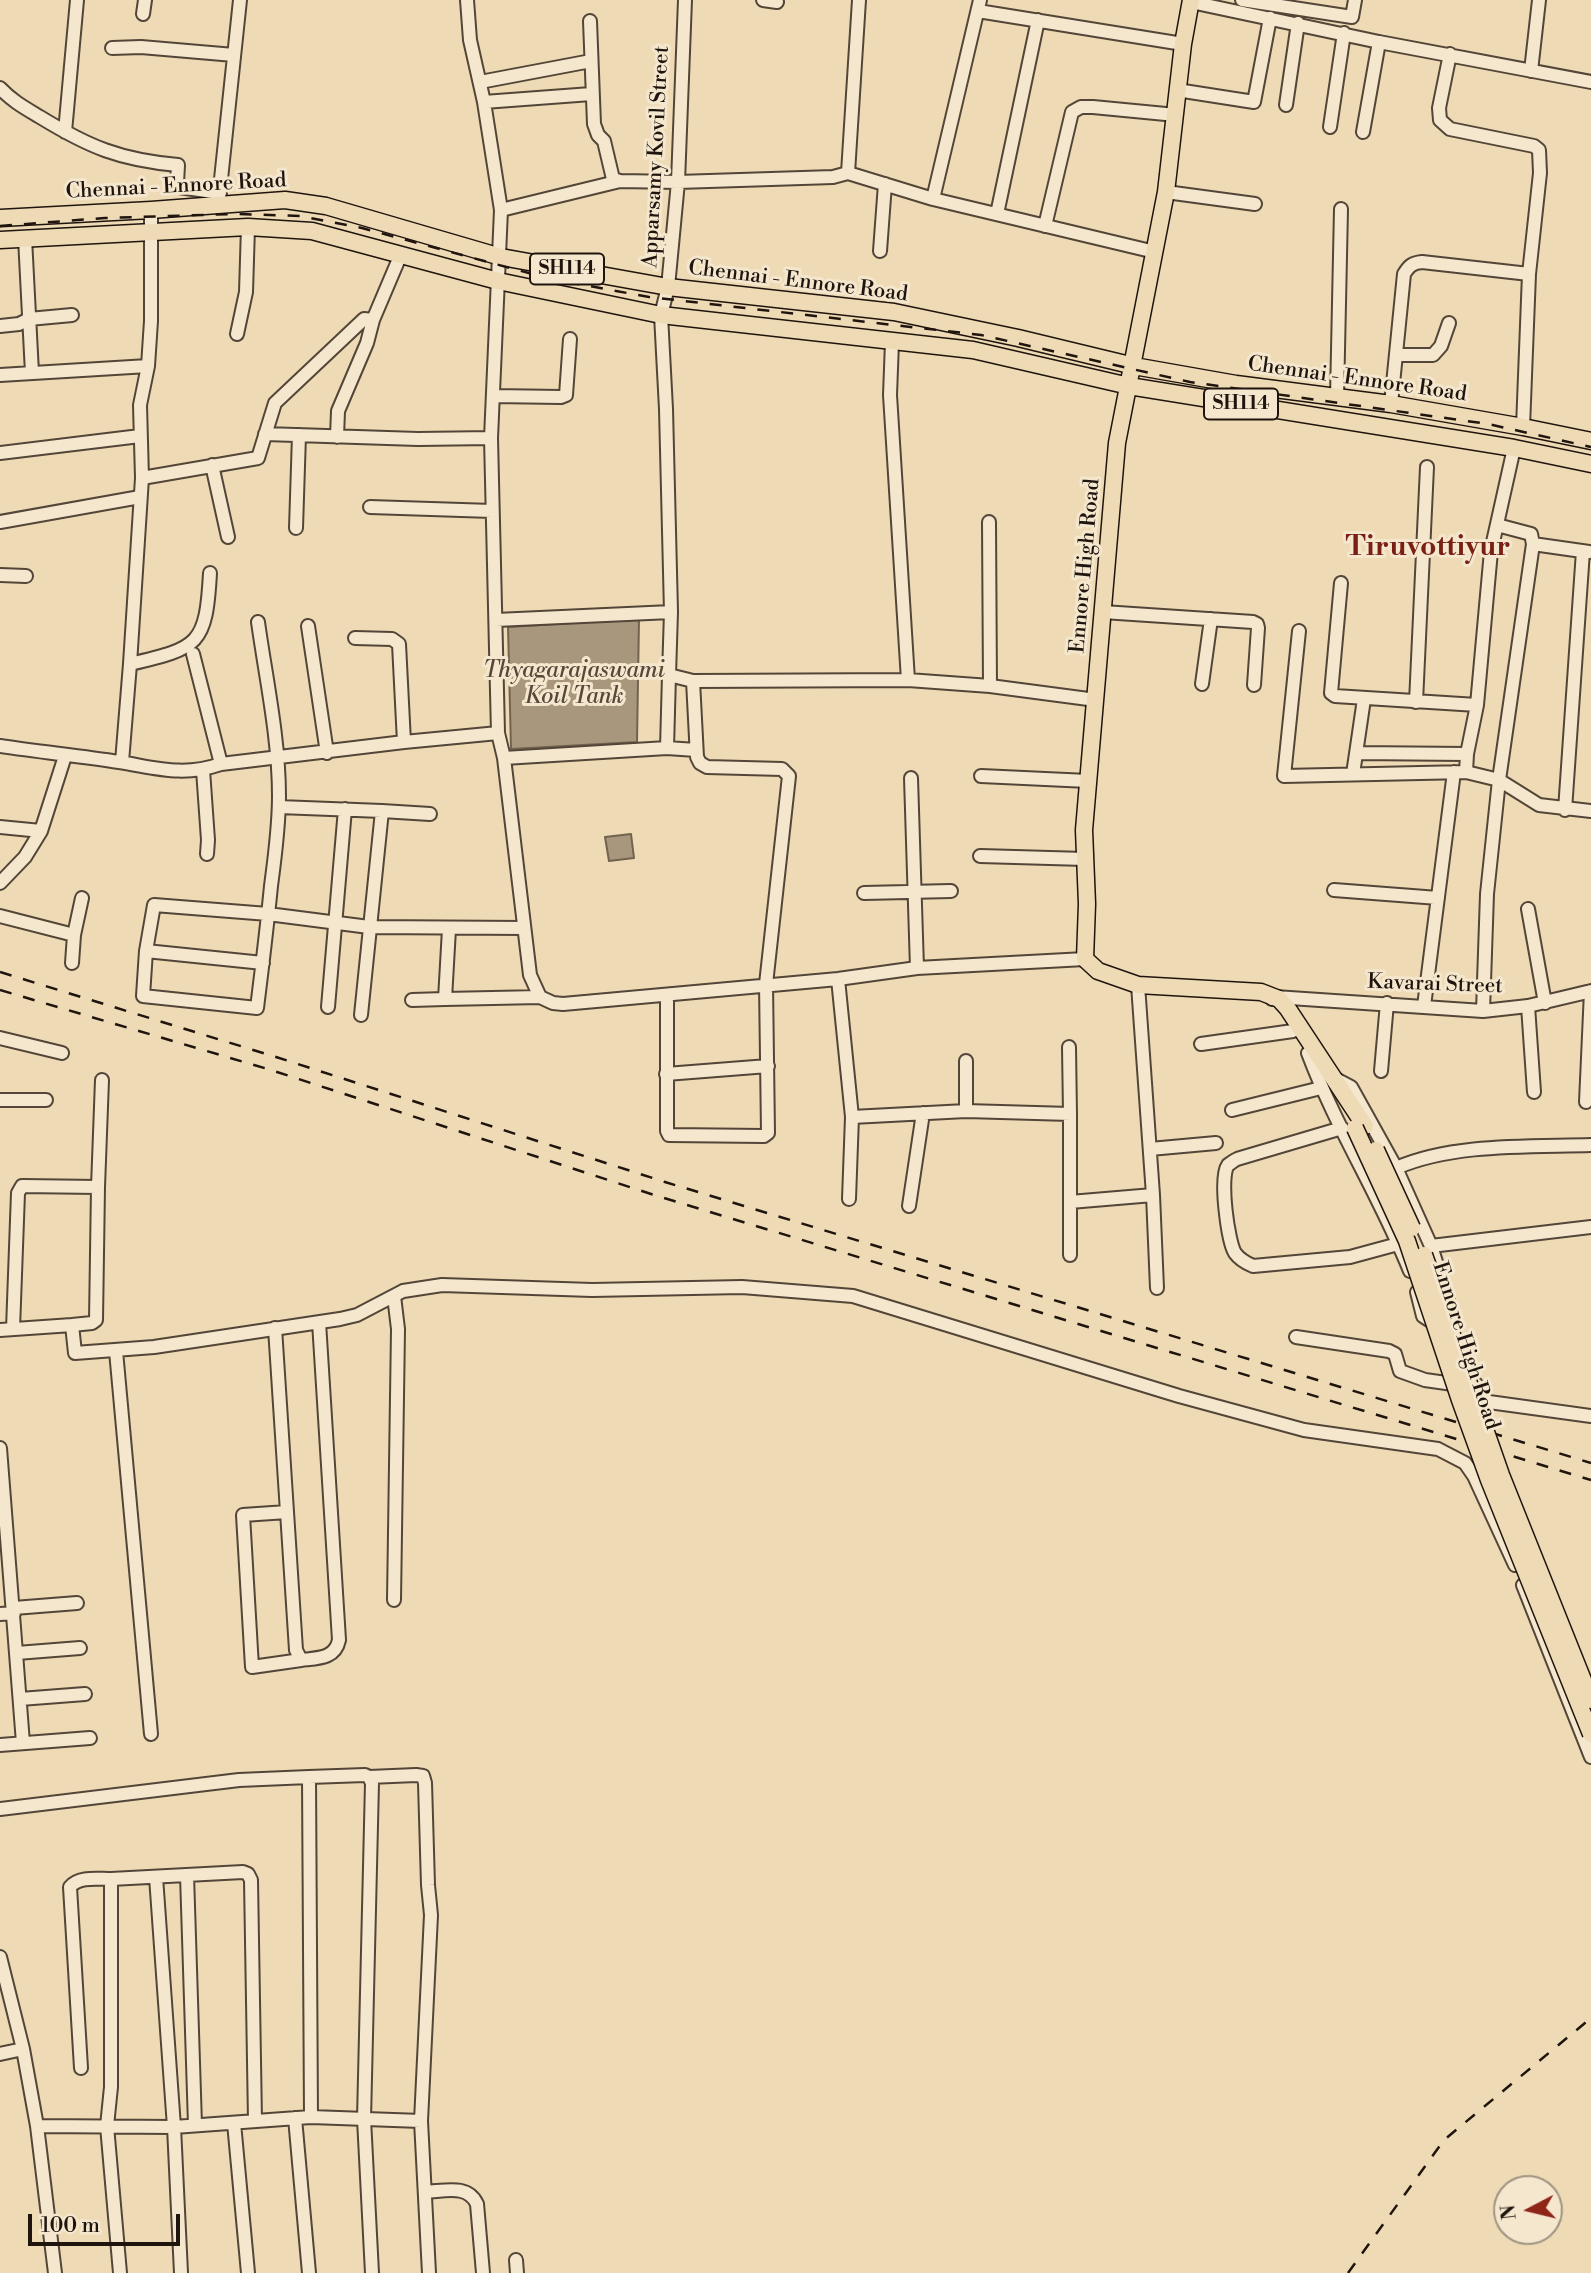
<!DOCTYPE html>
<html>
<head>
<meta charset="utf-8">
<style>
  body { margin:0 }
  #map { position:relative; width:1591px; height:2273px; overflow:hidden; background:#eedab4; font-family:"Libre Bodoni",serif }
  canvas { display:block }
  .north { position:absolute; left:1493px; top:2175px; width:70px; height:70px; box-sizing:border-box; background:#f4e7ce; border:2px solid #9f9381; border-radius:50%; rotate:263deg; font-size:19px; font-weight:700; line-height:28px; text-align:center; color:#1f140e }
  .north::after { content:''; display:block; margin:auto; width:24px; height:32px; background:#8f2418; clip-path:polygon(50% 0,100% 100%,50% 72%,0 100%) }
  .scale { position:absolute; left:28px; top:2214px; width:152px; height:32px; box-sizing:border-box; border:4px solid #1f140e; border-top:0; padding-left:9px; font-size:21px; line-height:24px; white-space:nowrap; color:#1f140e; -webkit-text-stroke:5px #f4e7ce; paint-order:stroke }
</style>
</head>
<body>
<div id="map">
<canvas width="1591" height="2273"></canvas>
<div class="north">N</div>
<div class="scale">100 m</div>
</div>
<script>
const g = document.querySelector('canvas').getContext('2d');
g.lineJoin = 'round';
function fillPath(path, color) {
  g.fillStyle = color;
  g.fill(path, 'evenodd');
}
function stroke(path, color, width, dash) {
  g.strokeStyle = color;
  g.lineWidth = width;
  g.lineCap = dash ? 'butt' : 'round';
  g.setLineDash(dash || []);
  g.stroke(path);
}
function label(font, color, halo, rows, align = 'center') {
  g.font = font + ' "Libre Bodoni",serif';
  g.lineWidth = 6;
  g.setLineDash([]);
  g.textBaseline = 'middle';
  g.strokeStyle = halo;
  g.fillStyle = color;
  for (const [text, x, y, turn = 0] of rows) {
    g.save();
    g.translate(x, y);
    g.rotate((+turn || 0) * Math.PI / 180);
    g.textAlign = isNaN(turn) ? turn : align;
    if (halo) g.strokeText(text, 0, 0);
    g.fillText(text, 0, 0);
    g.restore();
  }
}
const water = new Path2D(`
  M639 619 637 742 511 749 508 627Z
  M631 834 634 858 609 861 605 837Z`);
fillPath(water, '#a8977c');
stroke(water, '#716350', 2);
const minor = new Path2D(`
  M467 0 470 40 484 102 501 210 491 438 498 733 504 758 530 975 540 997 553 1003 563 1004 838 979 917 968 1085 959
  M763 0 777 2
  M1242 0 1352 17 1355 0
  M1191 2 1379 42 1591 82
  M978 11 1183 44
  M143 14 145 0
  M590 21 594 124 598 135 604 141 613 179 620 181 678 182 833 177 848 173 933 199 1155 252
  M112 48 141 47 234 55
  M1450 54 1439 108 1440 120 1450 129 1534 146 1539 150 1540 173 1529 274 1523 427
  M1531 71 1539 0
  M480 82 591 61
  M0 88C12 101 25 108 40 117 89 147 120 160 178 165L177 183 179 187 220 193
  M1177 90 1254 102 1270 18
  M484 102 591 94
  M1286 105 1298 23
  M1330 127 1344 33
  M65 132 77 0
  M1363 132 1379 42
  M848 173 859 0
  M1166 192 1255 204
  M219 198 240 0
  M933 199 980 0
  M501 210 620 181
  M997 214 1038 20
  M1045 226 1072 112 1081 107H1093L1176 115
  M25 238 32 373
  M880 251 885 184
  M0 326 19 324 29 319 72 315
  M237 334 246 292 248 227
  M892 342 890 395 908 680
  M1396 355H1433L1441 346 1449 323
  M0 375 148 366
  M493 396 561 397 566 395 570 339
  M1337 397 1341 209
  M1391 404 1404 274C1409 266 1412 263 1422 262L1529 274
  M265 434 418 439 491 438
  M337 437 338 411 367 343 373 320
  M0 453 140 436
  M212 465 228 537
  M142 478 258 458 275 403 364 319 373 320 401 254
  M370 507 492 511
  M0 522 140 497
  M989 522 990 686
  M1497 525 1531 534 1533 544 1589 552
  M296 528 299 435
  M0 575 26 576
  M1341 583 1331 693 1335 696 1477 705
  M1103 612 1253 622 1257 624 1258 628 1254 685
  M496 620 671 612
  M258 622C266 679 279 738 279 796 279 827 275 856 271 886 267 927 262 968 257 1008L143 996 146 951 154 905 268 914 369 927 524 928
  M308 626 327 753
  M1299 631 1284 776 1466 772 1467 754 1477 705 1491 551 1514 448
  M355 638 392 639 399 644 404 742
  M193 654 221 764
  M130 664C199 648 206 645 210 573
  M693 681 908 680 990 686 1096 700
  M1202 684 1211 619
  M1416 702 1427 467
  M0 746C40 752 80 756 119 762 157 768 183 777 221 764L404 742 498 733
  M667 748 696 750
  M1356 753 1467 754
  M504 758 667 748 669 675
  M122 762 130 664 142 478 140 405 148 366 151 321V210
  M203 770 208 840 207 854
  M1466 772 1499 780 1539 805 1591 811
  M1353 774 1364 699
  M981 776 1088 781
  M911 778 917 968
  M279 807 382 811 361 1015
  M1565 810 1583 551
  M382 811 430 814
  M0 827 41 831
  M980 856 1085 859
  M0 883 25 857 41 831 65 756
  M1334 890 1438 898
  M864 893 951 891
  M1528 909 1545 1003
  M0 916 74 935
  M449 929 445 999 540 997
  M146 951 263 963
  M72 963 74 935 82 898
  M838 979 852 1117 966 1111 1070 1114V1255
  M1138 985 1153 1195 1157 1288
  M667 996V1131L669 1135 764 1136 768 1133 766 984 789 776 782 769 707 767 700 763 697 757 693 681 669 675 671 612 666 409 661 315 668 287 678 182 685 0
  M1272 999 1275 997 1483 1011 1528 1006 1591 991
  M412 1000 445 999
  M1424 1006 1454 772
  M1528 1006 1534 1092
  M328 1007 345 809
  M1483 1011 1487 894 1499 780 1533 544
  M0 1038 62 1053
  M1201 1044 1293 1031
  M1069 1047 1070 1114
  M1308 1053C1336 1128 1380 1196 1410 1271
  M1381 1071 1387 1003
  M666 1074 768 1066
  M1334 1078 1351 1087 1396 1168 1431 1246 1450 1307
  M0 1100H46
  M1586 1102 1591 991
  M1232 1110 1321 1088
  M966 1111V1061
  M1342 1128 1237 1159C1236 1159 1228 1165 1228 1165 1219 1177 1228 1242 1235 1253 1240 1260 1246 1263 1253 1266L1350 1257 1398 1244
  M1150 1149 1216 1143
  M1396 1168C1453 1143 1529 1147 1591 1145
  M98 1187 102 1080
  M849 1199 852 1117
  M1070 1202 1153 1195
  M909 1206 923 1113
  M1431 1246 1591 1227
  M1417 1292 1423 1316 1429 1320 1438 1319
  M275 1328 296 1650 301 1660C318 1658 335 1659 339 1640L319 1322
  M13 1329 18 1193 22 1186 98 1187 96 1320 92 1323 72 1325
  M0 1330 72 1325 75 1353 154 1347 340 1319 357 1315 403 1291 442 1285 592 1290 742 1287 853 1296 1179 1396 1304 1430 1438 1449 1465 1463 1474 1476 1515 1565
  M1296 1337 1389 1351 1395 1354 1400 1371 1425 1380 1460 1385
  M116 1351 151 1734
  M1476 1384 1481 1396 1489 1402 1591 1416
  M0 1448 23 1743
  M287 1512 243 1515 252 1667 301 1660
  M1523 1585 1591 1757
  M394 1600 398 1329 394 1296
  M14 1608 77 1603
  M0 1614 14 1613
  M17 1653 80 1648
  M20 1699 85 1694
  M0 1745 90 1738
  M309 1777 365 1775 369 1777 372 1783 364 2119 372 2273
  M369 1777 416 1775 423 1776 425 1783 428 1885 431 1915 421 2121 429 2273
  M0 1809 239 1780 309 1777 311 2117
  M187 1875 195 2125
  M156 1877 174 2127 181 2273
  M0 1957 23 2049 37 2126 55 2273
  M0 2054 23 2049
  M81 2068 70 1887C79 1876 97 1879 111 1879
  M295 2118 309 2273
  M234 2123 248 2273
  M37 2126 174 2127 311 2117 421 2121
  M426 2192C445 2191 468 2184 477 2204L483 2273
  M516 2260 517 2273
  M120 2273 107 2126 111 2087V1879L243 1872 248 1874 251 1880 255 2121`);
const major = new Path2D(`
  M1191 0 1183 44 1166 192 1117 443 1084 830 1087 904 1085 959 1098 971 1138 985 1261 992 1279 999 1288 1009 1365 1126
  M0 218 151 210 285 200 326 206 501 257 668 287 894 312 1018 338 1134 366 1236 384 1391 404 1523 427 1591 441
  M0 240 248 227 312 231 498 281 661 315 973 350 1129 386 1514 448 1591 464`);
stroke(minor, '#534638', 16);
stroke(major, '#1f140e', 19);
stroke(minor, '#f4e7ce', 12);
stroke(major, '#eedab4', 16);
stroke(new Path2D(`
  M0 226 105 218 236 214 300 216 362 228 551 279 649 297 981 335 1190 382 1488 424 1591 447
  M0 972 276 1057 665 1182 1591 1463
  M0 990 271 1070 651 1194 1591 1480
  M1348 2273 1444 2140 1591 2018`), '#1f140e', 2.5, [12, 12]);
const majorBridge = new Path2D(`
  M1355 1128 1407 1241 1460 1400 1489 1480 1591 1734
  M1376 1150 1412 1228
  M1424 1255 1501 1475 1591 1700`);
stroke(majorBridge, '#1f140e', 19, []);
stroke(majorBridge, '#eedab4', 16);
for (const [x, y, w] of [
  [567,269,74],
  [1241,404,74]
]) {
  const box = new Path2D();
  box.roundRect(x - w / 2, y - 15.5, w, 31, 5);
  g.fillStyle = '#f4e7ce';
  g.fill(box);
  stroke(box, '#1f140e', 2);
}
label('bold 19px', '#1f140e', null, [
  ["SH114",567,269],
  ["SH114",1241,404]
]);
label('21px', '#1f140e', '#f4e7ce', [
  ["Apparsamy Kovil Street",657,157,-87],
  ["Chennai - Ennore Road",176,187,-3],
  ["Chennai - Ennore Road",798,282,7],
  ["Chennai - Ennore Road",1357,380,8],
  ["Ennore High Road",1086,566,-85],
  ["Kavarai Street",1435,985,2],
  ["Ennore High Road",1465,1346,72]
]);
label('italic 23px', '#56483a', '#f4e7ce', [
  ["Thyagarajaswami",574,671],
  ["Koil Tank",574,697]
]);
label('bold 28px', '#7a1f14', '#f4e7ce', [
  ["Tiruvottiyur",1428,548]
]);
</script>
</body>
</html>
